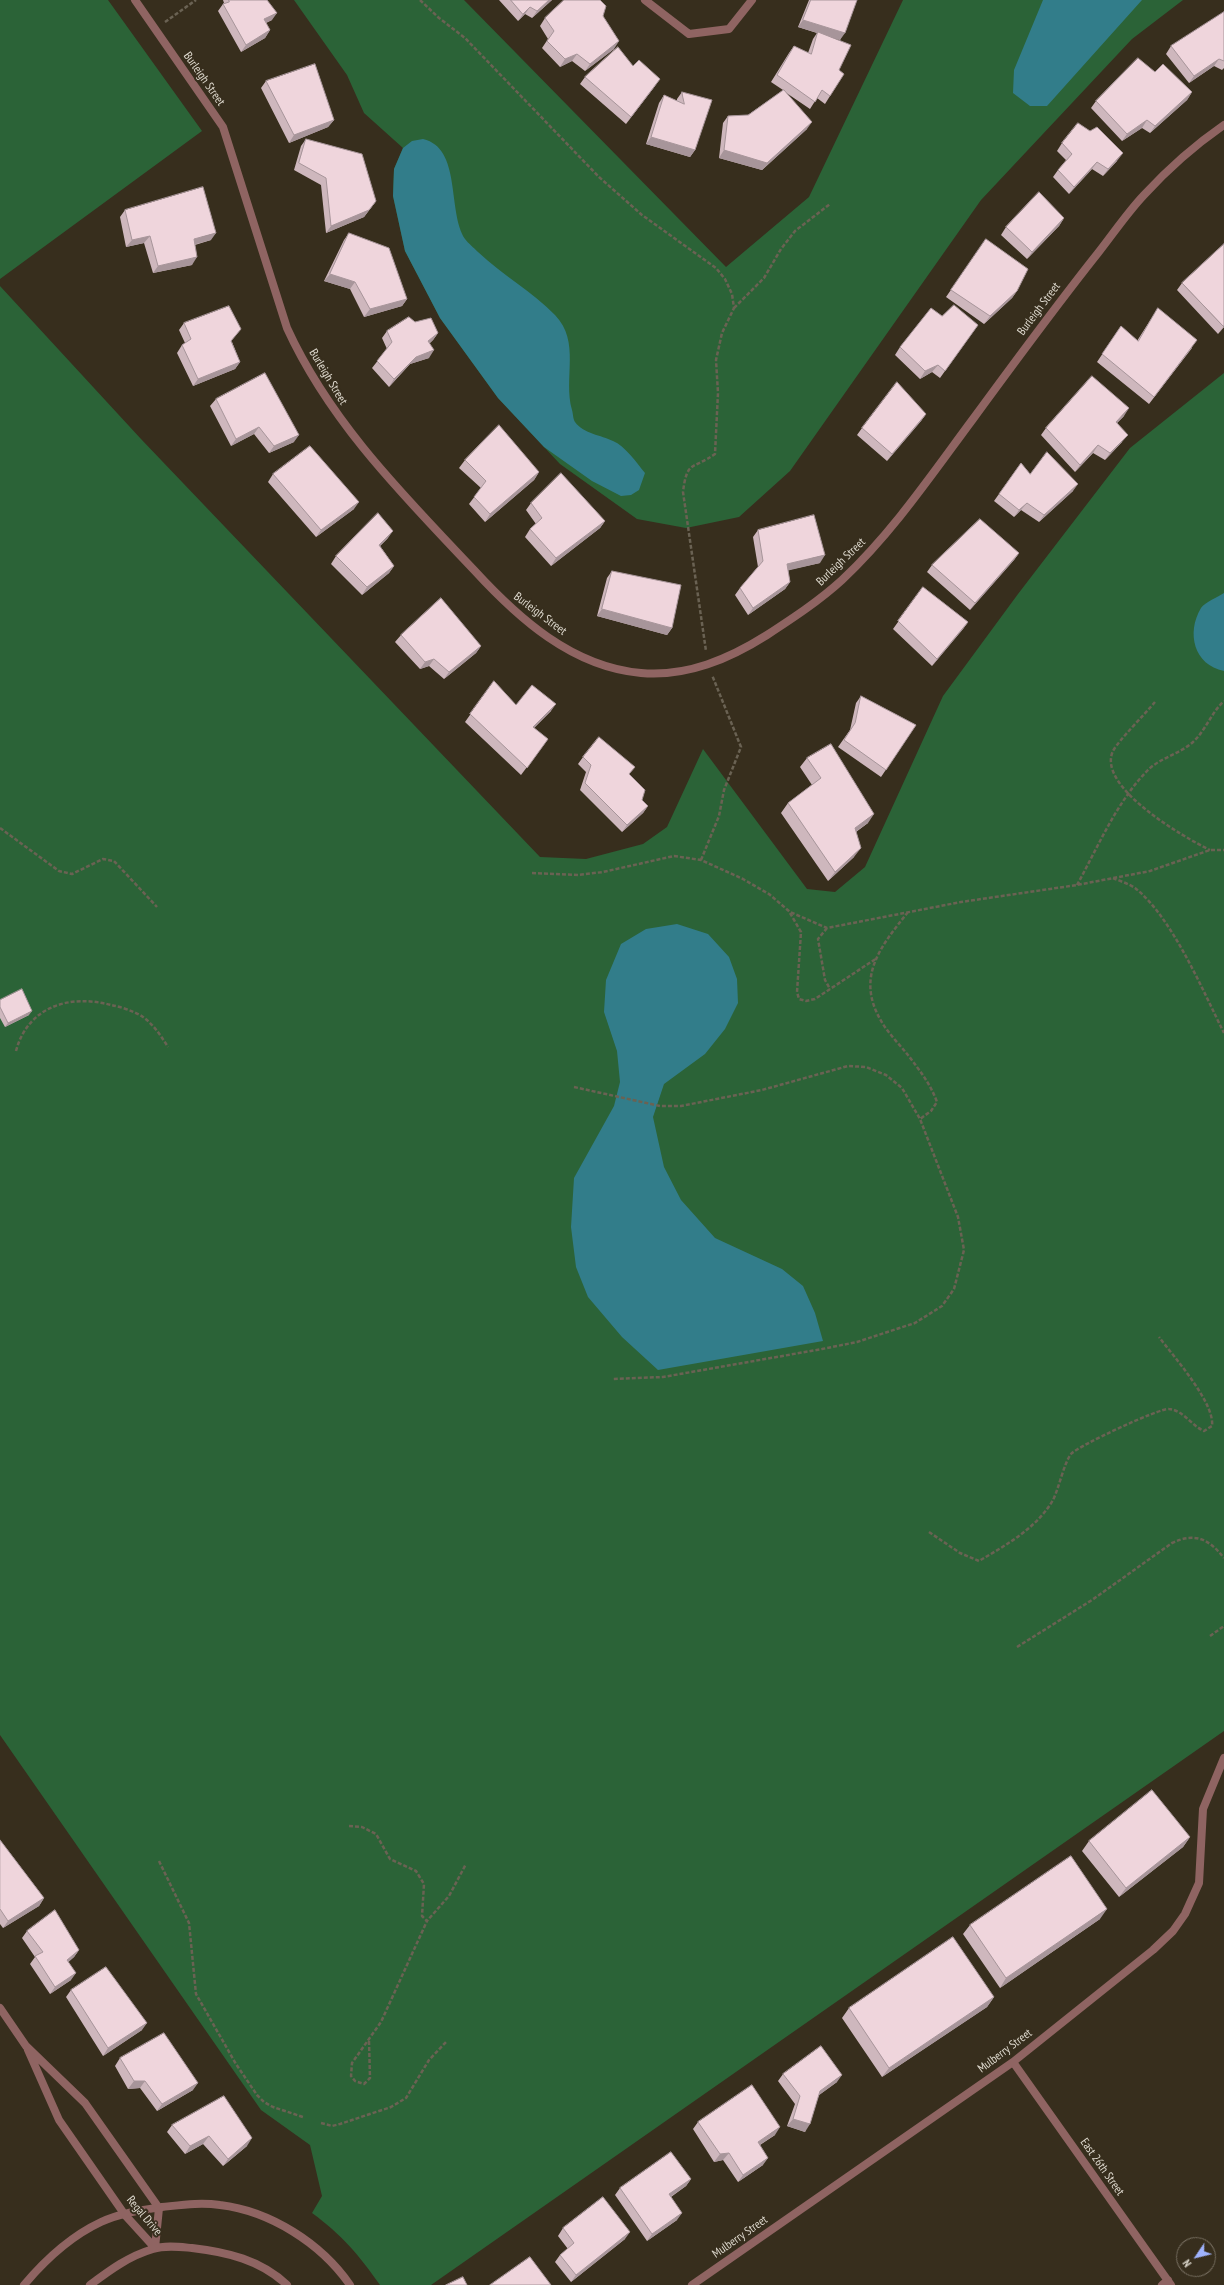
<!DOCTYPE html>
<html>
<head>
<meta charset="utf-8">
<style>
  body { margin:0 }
  #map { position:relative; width:1224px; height:2285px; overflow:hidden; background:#372e1d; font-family:"PT Sans Narrow",sans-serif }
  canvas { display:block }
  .north { position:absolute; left:1176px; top:2237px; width:40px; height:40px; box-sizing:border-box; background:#372e1d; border:1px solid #7a7264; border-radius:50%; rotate:235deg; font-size:11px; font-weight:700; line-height:16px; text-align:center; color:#ded9ce }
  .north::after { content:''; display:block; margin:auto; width:14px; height:18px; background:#9fb3fd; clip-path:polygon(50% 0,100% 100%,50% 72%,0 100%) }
</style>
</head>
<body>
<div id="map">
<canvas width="1224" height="2285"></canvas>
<div class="north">N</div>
</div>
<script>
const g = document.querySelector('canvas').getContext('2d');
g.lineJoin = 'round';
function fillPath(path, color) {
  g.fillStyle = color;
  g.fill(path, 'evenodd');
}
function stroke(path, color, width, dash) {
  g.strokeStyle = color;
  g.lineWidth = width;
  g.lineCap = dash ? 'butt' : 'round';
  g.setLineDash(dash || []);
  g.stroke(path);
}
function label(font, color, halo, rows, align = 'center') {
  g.font = font + ' "PT Sans Narrow",sans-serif';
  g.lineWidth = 4;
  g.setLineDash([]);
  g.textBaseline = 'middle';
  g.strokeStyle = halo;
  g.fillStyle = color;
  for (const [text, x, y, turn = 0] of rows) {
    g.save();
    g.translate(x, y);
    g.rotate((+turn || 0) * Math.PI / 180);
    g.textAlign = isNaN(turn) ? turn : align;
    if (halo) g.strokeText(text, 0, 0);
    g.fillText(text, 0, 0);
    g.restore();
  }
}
fillPath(new Path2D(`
  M0 0H108L202 131 0 279Z
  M294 0H464L726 267 809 197 903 0H1183L1132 39 981 200 790 471 739 517 686 528 637 519 560 464 498 398 440 318 405 251 393 196 394 169 403 148 364 113 347 75Z
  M0 286 141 439 540 857 586 859 643 844 667 827 703 749 807 889 835 892 865 867 943 696 1018 594 1130 448 1224 373V1731L431 2285H380C359 2255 342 2235 312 2213L322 2196 310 2145 261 2110 0 1735Z`), '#2b6337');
fillPath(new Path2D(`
  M1043 0H1142L1047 106H1030L1013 93 1014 70Z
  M423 139C462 148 447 211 465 239 468 243 474 248 478 252 502 275 533 292 555 315 581 342 563 378 572 410 573 413 573 419 575 422 584 434 601 435 613 441 625 446 636 462 645 473L639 490 631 495 621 496 592 481 544 447 498 398 440 318 405 251 393 196 394 169 403 148 412 141Z
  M1224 593V671C1194 665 1186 633 1201 608 1205 602 1218 597 1224 593Z
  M677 924 708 934 729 957 737 979 738 1003 725 1029 705 1054 664 1084 653 1117 664 1167 681 1200 715 1238 782 1269 803 1286 815 1313 823 1341 658 1370 622 1337 588 1297 576 1267 571 1227 574 1178 614 1106 620 1082 617 1051 604 1012 606 980 621 944 646 929Z`), '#327d8a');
stroke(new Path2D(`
  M420 0 439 18 465 38 599 177 642 215 716 268 725 279 732 294 734 308 722 333 716 360 718 393 715 454C692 470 687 460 683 492L706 651
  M165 22 196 0
  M734 308 764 278 781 249 795 231 830 204
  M1155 702C1146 713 1118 741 1113 751 1096 787 1185 838 1210 850
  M0 828 59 871 72 874 103 859 114 861 157 907
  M701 860 719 816 724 790 741 747 712 675
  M532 873 578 875 603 872 674 856 701 860 743 879 769 894 790 912 827 928 961 902 1077 885 1150 871 1210 850H1224
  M1113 878C1120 881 1129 884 1135 888 1172 917 1203 991 1224 1033
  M1077 885C1098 847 1116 803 1147 771 1159 758 1180 754 1193 742 1206 730 1211 713 1224 701
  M908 912C881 946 856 976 880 1019 887 1032 899 1044 908 1055 920 1071 930 1083 937 1102L931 1111 920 1119
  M790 913 801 932 797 992 799 999 806 1001 815 999 877 958
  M827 928 818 939 825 980 830 989
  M16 1051C28 1006 70 994 111 1005 121 1007 134 1011 143 1017 154 1025 161 1036 168 1047
  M574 1087 660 1106H681L762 1090 848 1066 866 1067 886 1075 902 1088 920 1119 958 1217 964 1250 954 1289 942 1306 915 1323 857 1342 822 1349 663 1377 613 1379
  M929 1532 960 1553 979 1561C1006 1545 1037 1528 1053 1500 1059 1488 1064 1463 1071 1454 1078 1446 1159 1408 1169 1409 1183 1410 1192 1426 1204 1431L1212 1426C1215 1403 1174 1357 1159 1337
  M1210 1636 1224 1626
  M1017 1647 1092 1600 1172 1543C1195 1532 1209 1539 1224 1558
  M349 1826 362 1827 376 1834 390 1859 416 1871 424 1884 422 1916 427 1921 449 1896 466 1864
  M159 1861 189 1923 196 1994 236 2064 257 2095 264 2102 273 2107 303 2117
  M369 2041 370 2078 364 2084 355 2081 351 2076 352 2063 381 2022 427 1921
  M321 2123 332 2126 340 2124 391 2107 406 2098 429 2060 446 2042`), '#6a6253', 2.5, [4, 2]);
stroke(new Path2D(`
  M135 0 223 127 287 328C330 422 403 495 474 570 518 618 572 667 641 673 687 677 729 659 767 635 793 618 819 601 842 580 893 532 932 474 973 419 1014 363 1055 307 1098 253 1113 234 1127 213 1144 195 1168 169 1195 145 1224 125
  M645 0 689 34 729 29 752 0
  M0 2008 26 2046 85 2103 159 2208 155 2248
  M28 2050 59 2120 125 2215 155 2248
  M1013 2062 1171 2285
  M24 2285C45 2260 71 2236 101 2222 120 2213 142 2210 162 2207 181 2205 200 2202 220 2205 270 2211 321 2243 350 2285
  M90 2285C110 2270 129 2256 153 2249 165 2245 180 2247 192 2248 227 2252 261 2260 287 2285
  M692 2285 1013 2062 1153 1950 1173 1931 1185 1914 1199 1883 1203 1809 1224 1758
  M1162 2285 1168 2280`), '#8f6462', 8);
fillPath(new Path2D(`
  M223 0H267L272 20 266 23 270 30 265 38 241 52 218 11 223 4 224 3Z
  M499 0H552L532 18 525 14 518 21Z
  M809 0H857L840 40 829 36 839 70 830 96 825 104 817 98 810 109 785 92 807 129 762 170 719 158 723 123 728 116 748 115 783 90 771 82 789 53 794 46 808 53 813 39 817 33 798 27Z
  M1224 12V68L1222 70 1214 66 1189 83 1166 54 1171 46Z
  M603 16 614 49 585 71 572 61 560 67 542 48 548 39 540 26 545 18Z
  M633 66 655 86 626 124 580 84 585 77Z
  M1155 72 1192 92 1187 100 1150 133 1142 128 1122 141 1091 108 1096 101Z
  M266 81 334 120 328 127 289 143 261 88Z
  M682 92 695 150 690 157 646 144 659 103 664 95 677 101V99Z
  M306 139 376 201 364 217 326 233 321 185 294 170 301 146Z
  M1062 143 1117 161 1103 176 1092 169 1069 194 1053 177 1058 170 1066 160 1057 151Z
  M125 210 211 240 195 245 192 265 153 273 144 243 126 247 120 217Z
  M1064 218 1059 226 1027 259 1001 235 1006 227Z
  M349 233 407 299 402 306 364 317 350 289 324 281 344 240Z
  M986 239 1017 291 1012 298 984 324 946 297Z
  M1182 283 1224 327 1218 334 1177 290Z
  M1158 308 1192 348 1149 404 1097 362 1121 326 1137 341Z
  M942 316 978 325 940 378 932 372 920 379 895 355 900 347Z
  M415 322 438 333 433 340 430 343 429 358 410 364 389 387 372 368 387 349 382 338 387 331Z
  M184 323 232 342 240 362 235 369 193 386 177 353 182 345 185 343 179 330Z
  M216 399 294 442 269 453 254 434 231 446 210 406Z
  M926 414 921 421 887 461 857 435 862 428Z
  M1124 416 1117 423 1122 442 1105 460 1093 453 1075 472 1041 435 1046 428Z
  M465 460 539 472 534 480 485 522 469 504 481 488 459 468Z
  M1021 463 1030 474 1073 491 1039 522 1021 510 1014 517 994 501Z
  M273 474 354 509 316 537 268 482Z
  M531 503 605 521 600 528 551 566 525 537 530 529 536 524 526 510Z
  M758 530 820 563 788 570 790 582 785 589 748 615 735 595 740 588 758 567 753 537Z
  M388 538 380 546 394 566 389 573 362 595 331 564 336 556Z
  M1019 553 1014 560 970 610 927 572 932 565Z
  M612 571 672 628 667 635 597 616 607 578Z
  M923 587 968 622 963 629 932 666 893 629Z
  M401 635 481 646 476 653 444 679 429 666 420 669 395 642Z
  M494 681 516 705 551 711 534 728 548 739 521 775 465 722Z
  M861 696 916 725 881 777 838 747 850 730 856 703Z
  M583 757 629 775 642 800 648 806 643 813 622 832 580 790 586 772 578 764Z
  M807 758 868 823 856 832 854 857 828 881 781 813 788 803 812 785 800 767Z
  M0 1000 29 1015 5 1027 0 1018Z
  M1190 1837 1183 1847 1119 1897 1082 1851 1089 1841Z
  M0 1840 44 1898 39 1906 3 1928 0 1924Z
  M1100 1919 1000 1988 963 1934 970 1925Z
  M27 1931 79 1950 74 1957 68 1962 71 1980 50 1994 30 1964 35 1957 22 1938Z
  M71 1990 142 2030 103 2056 66 1997Z
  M994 1997 987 2007 882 2077 842 2018 849 2008Z
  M120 2058 193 2090 157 2111 140 2088 128 2089 115 2066Z
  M783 2074 837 2082 819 2095 805 2132 787 2126 795 2104 778 2081Z
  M698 2122 775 2135 760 2145 763 2165 738 2182 723 2160 714 2162 693 2129Z
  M172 2125 247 2146 223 2166 203 2144 185 2154 167 2132Z
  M691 2179 686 2186 671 2197 677 2220 647 2241 615 2195 620 2188Z
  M563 2228 625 2239 571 2282 555 2262 560 2255 568 2249 558 2236Z`), '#ceb7bd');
fillPath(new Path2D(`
  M549 0H552L532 18 537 11Z
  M530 7 525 14 518 21 523 14Z
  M277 13 272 20 259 26 264 19Z
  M803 20 845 33 840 40 798 27Z
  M270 30 265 38 241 52 246 45Z
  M619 41 614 49 585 71 590 64Z
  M577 54 572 61 560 67 565 59Z
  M1219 59 1214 66 1189 83 1194 76Z
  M660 79 655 86 626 124 631 117Z
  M1192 92 1187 100 1150 133 1155 126Z
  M334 120 328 127 289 143 294 135Z
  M1147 120 1142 128 1122 141 1127 134Z
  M812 122 807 129 762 170 719 158 724 150Z
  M651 137 695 150 690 157 646 144Z
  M1123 153 1117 161 1103 176 1108 169Z
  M1097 162 1092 169 1069 194 1074 187Z
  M376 201 364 217 326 233 331 226Z
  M1064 218 1059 226 1027 259 1032 252Z
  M216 233 211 240 189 246 194 239Z
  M150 236 144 243 126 247 132 240Z
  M197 257 192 265 153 273 158 266Z
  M330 274 355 282 350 289 324 281Z
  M1017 291 1012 298 984 324 990 316Z
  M407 299 402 306 364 317 370 309Z
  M1224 326V327L1218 334Z
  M438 333 433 340 423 348 428 341Z
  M434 350 429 358 410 364 389 387 394 379 416 357Z
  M240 362 235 369 193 386 198 379Z
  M938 365 932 372 920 379 925 371Z
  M1129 408 1124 416 1111 429 1116 422Z
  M926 414 921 421 887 461 892 454Z
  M259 427 254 434 231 446 236 439Z
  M299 435 294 442 269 453 274 446Z
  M1128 435 1122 442 1105 460 1110 453Z
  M1098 445 1093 453 1075 472 1080 465Z
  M539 472 534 480 485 522 490 514Z
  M1078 484 1073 491 1039 522 1044 515Z
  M359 502 354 509 316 537 321 530Z
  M1027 503 1021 510 1014 517 1019 510Z
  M605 521 600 528 551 566 556 558Z
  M393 531 388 538 374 552 379 545Z
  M1019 553 1014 560 970 610 975 603Z
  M825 555 820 563 782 572 787 564Z
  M394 566 389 573 362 595 367 587Z
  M790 582 785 589 748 615 753 608Z
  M602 609 672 628 667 635 597 616Z
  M968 622 963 629 932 666 937 659Z
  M481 646 476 653 444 679 449 672Z
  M434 659 429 666 420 669 425 662Z
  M556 704 551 711 528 734 533 727Z
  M648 806 643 813 622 832 627 825Z
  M874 814 868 823 848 837 855 828Z
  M861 848 854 857 828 881 835 872Z
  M32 1011 29 1015 5 1027 8 1023Z
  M1190 1837 1183 1847 1119 1897 1126 1888Z
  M44 1898 39 1906 3 1928 8 1921Z
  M1107 1909 1100 1919 1000 1988 1006 1978Z
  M79 1950 74 1957 62 1968 67 1960Z
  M76 1973 71 1980 50 1994 55 1987Z
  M994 1997 987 2007 882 2077 889 2068Z
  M147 2023 142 2030 103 2056 108 2048Z
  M842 2075 837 2082 815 2098 820 2091Z
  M134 2081H145L140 2088 128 2089Z
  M198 2083 193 2090 157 2111 162 2104Z
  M793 2119 810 2124 805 2132 787 2126Z
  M780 2127 775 2135 753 2149 758 2142Z
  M209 2136 203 2144 185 2154 190 2146Z
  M252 2138 247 2146 223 2166 228 2159Z
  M729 2153 723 2160 714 2162 720 2154Z
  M768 2158 763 2165 738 2182 743 2175Z
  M691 2179 686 2186 664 2201 669 2194Z
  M682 2213 677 2220 647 2241 652 2234Z
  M630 2232 625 2239 571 2282 576 2275Z`), '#a7959a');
const building = new Path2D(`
  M229 0H267L277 13 264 19 270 30 246 45 223 4 229 2Z
  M511 0H549L537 11 530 7 523 14Z
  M564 0H600L606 6 603 16 619 41 590 64 577 54 565 59 547 41 554 31 545 18Z
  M811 0H857L845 33 803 20Z
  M1224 12V61L1219 59 1194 76 1171 46Z
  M818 32 851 45 839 70 844 74 830 96 822 90 815 102 777 75 794 46 811 54Z
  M618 47 633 66 639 60 660 79 631 117 585 77Z
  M1138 58 1155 72 1163 64 1192 92 1155 126 1147 120 1127 134 1096 101Z
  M315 64 334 120 294 135 266 81Z
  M784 90 812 122 767 163 724 150 728 116 748 115Z
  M682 92 712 100 695 150 651 137 664 95 684 104Z
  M1078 123 1090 131 1097 127 1123 153 1108 169 1097 162 1074 187 1058 170 1072 154 1062 143Z
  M306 139 362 154 376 201 369 210 331 226 326 178 299 163Z
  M203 187 216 233 194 239 197 257 158 266 150 236 132 240 125 210Z
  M1039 192 1064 218 1032 252 1006 227Z
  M349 233 389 248 407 299 370 309 355 282 330 274Z
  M986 239 1028 269 1017 291 990 316 951 290Z
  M1224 244V326H1223L1182 283Z
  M954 305 978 325 945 371 938 365 925 371 900 347 931 308 942 316Z
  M229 306 241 329 231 341 240 362 198 379 182 345 191 339 184 323Z
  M1158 308 1197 340 1154 397 1102 354 1121 326 1138 341Z
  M409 317 415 322 431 318 438 333 428 341 434 350 416 357 394 379 377 361 392 342 387 331Z
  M265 373 299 435 274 446 259 427 236 439 216 399Z
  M1092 376 1129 408 1116 422 1128 435 1110 453 1098 445 1080 465 1046 428Z
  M897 382 926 414 892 454 862 428Z
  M499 425 539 472 490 514 474 497 486 481 465 460Z
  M310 446 359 502 321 530 273 474Z
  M1047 452 1078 484 1044 515 1027 503 1019 510 999 494 1021 463 1030 474Z
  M561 473 605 521 556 558 530 529 542 518 531 503Z
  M378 513 393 531 379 545 394 566 367 587 336 556Z
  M814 515 825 555 787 564 790 582 753 608 740 588 763 561 758 530Z
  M980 519 1019 553 975 603 932 565Z
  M612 571 681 585 672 628 602 609Z
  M923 587 968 622 937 659 898 621Z
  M441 598 481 646 449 672 434 659 425 662 401 635Z
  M494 681 516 705 532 685 556 704 533 727 548 739 527 768 470 714Z
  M861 696 916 725 886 770 844 740 855 723Z
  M599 737 635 767 629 774 645 790 642 800 648 806 627 825 585 783 591 765 583 757Z
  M831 744 874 814 855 828 861 848 835 872 788 803 821 778 807 758Z
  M22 989 32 1011 8 1023 0 1007V1000Z
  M1152 1790 1190 1837 1126 1888 1089 1841Z
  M0 1840 44 1898 8 1921 0 1909Z
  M1071 1856 1107 1909 1006 1978 970 1925Z
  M55 1910 79 1950 67 1960 76 1973 55 1987 35 1956 43 1952 27 1931Z
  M953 1937 994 1997 889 2068 849 2008Z
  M106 1967 147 2023 108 2048 71 1990Z
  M164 2033 198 2083 162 2104 145 2081H134L120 2058Z
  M821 2046 842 2075 820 2091 810 2124 793 2119 800 2096 783 2074Z
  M752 2085 780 2127 758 2142 768 2158 743 2175 729 2153 720 2154 698 2122Z
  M224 2096 252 2138 228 2159 209 2136 190 2146 172 2125Z
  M671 2152 691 2179 669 2194 682 2213 652 2234 620 2188Z
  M603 2197 630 2232 576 2275 560 2255 574 2243 563 2228Z
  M530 2257 551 2285H490Z
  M463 2277 467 2285H446Z`);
fillPath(building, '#efd5dc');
stroke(building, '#a7959a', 1);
label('12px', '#ded9ce', '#372e1d', [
  ["Burleigh Street",204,79,55],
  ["Burleigh Street",1039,309,-53],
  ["Burleigh Street",328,377,59],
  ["Burleigh Street",841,562,-44],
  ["Burleigh Street",540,614,37],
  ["Mulberry Street",1005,2051,-37],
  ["East 26th Street",1102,2167,55],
  ["Regal Drive",144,2216,50],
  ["Mulberry Street",740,2237,-35]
]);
</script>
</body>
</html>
